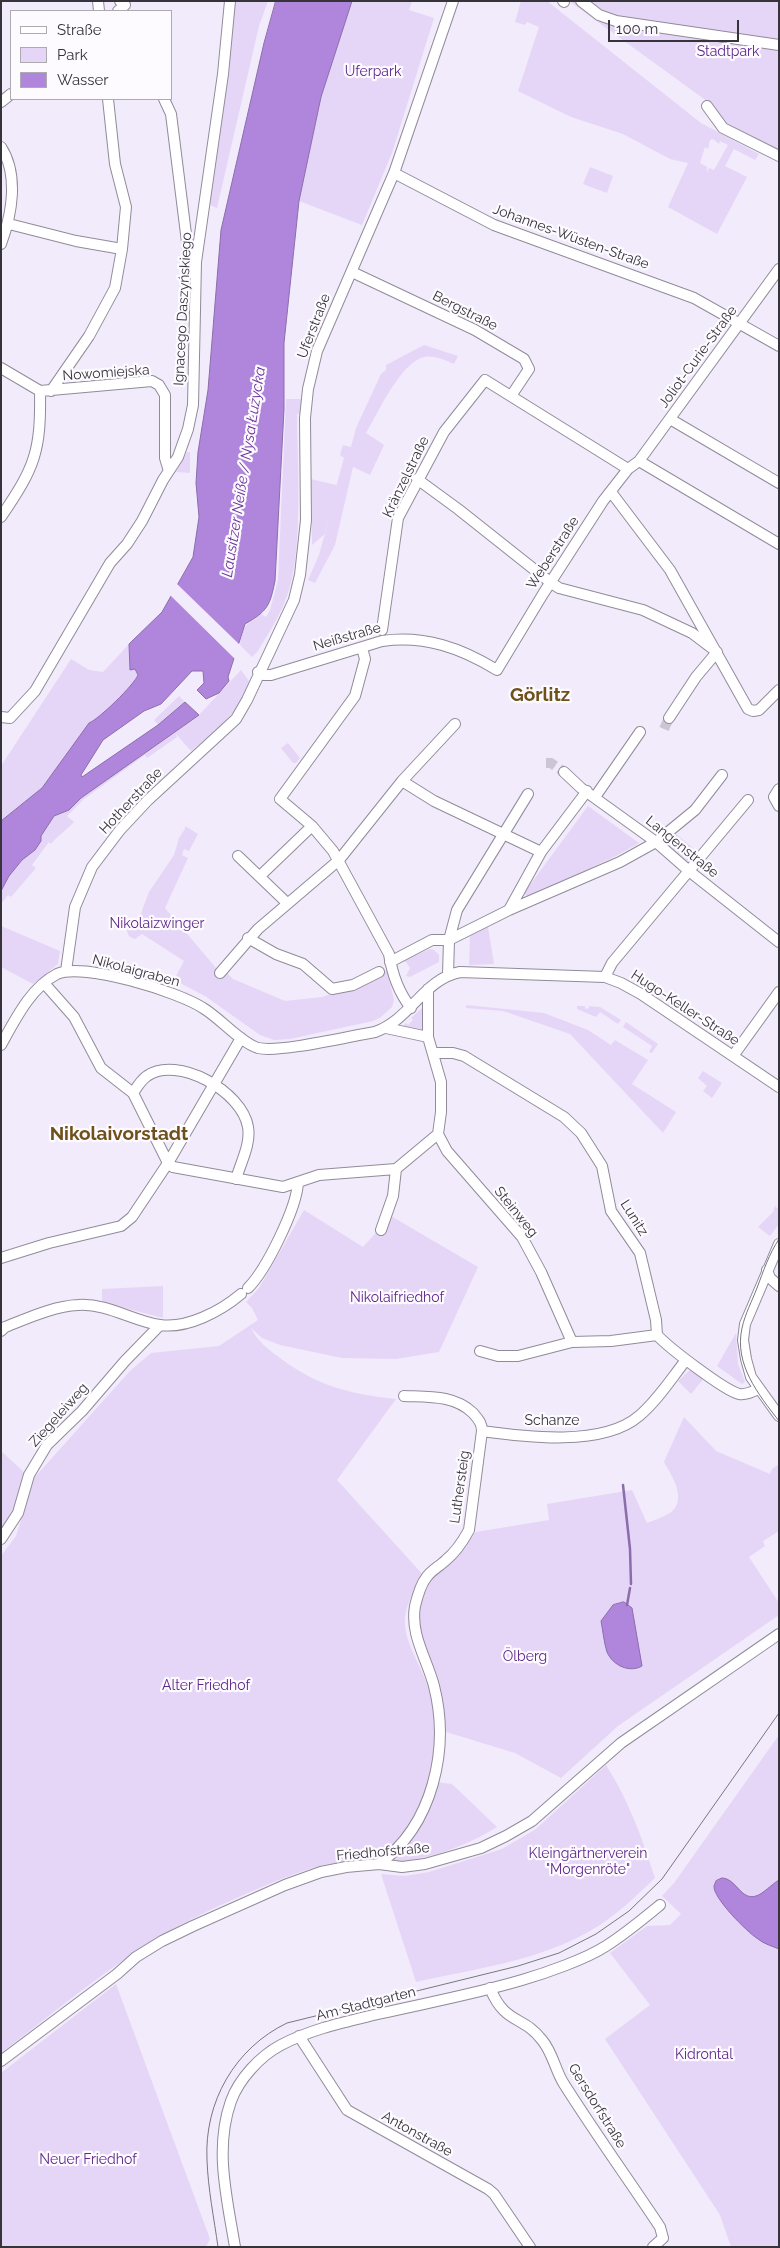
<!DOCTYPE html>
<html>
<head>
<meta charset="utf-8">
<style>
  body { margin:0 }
  #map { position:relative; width:780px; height:2248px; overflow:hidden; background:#f2ebfb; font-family:Raleway,sans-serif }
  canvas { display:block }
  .frame { position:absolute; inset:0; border:2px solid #36343a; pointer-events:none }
  .legend { position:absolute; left:10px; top:10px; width:162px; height:90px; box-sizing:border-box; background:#fdfbff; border:1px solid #adabb0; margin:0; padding:6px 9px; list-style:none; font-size:15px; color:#36343a }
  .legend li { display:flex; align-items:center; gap:10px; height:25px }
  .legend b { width:25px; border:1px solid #adabb0 }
  .scale { position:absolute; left:608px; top:20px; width:131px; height:22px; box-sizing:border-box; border:2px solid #36343a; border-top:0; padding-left:6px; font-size:15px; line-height:18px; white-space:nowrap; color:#36343a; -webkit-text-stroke:4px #fdfbff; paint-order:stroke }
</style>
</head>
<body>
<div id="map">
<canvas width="780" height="2248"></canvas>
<div class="frame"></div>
<ul class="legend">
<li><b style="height:6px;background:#fff"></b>Straße</li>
<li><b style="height:14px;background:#e5d6f7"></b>Park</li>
<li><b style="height:14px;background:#af86dc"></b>Wasser</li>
</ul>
<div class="scale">100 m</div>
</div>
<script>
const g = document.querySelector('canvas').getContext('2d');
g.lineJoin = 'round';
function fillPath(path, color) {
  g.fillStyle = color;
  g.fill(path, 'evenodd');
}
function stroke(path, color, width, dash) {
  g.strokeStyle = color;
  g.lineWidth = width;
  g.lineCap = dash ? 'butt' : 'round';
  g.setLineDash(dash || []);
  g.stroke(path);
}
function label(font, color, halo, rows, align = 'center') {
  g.font = font + ' Raleway,sans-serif';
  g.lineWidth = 4.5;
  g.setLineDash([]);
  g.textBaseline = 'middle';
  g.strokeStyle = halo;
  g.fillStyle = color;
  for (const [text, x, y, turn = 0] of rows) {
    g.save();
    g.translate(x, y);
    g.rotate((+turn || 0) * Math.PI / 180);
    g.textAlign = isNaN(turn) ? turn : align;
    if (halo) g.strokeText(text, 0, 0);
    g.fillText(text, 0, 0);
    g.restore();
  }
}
fillPath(new Path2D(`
  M235 1H268L259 26 217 208 210 205Z
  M352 1H412L409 10 434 18 392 153 362 225 299 201 321 97Z
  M521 1H547L701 123 759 154 755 160 734 149 725 166 747 177 717 234 668 207 688 163 670 159 623 134 571 117 518 91 539 27 527 22 525 25 515 22ZM713 139 719 144 720 141 728 145 714 170 709 168 707 172V167L700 163 705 147 708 149 710 140Z
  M569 1H779V152L724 124 719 114 704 99Z
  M590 167 613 176 607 193 583 184Z
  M424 345 458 356 454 364C444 360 435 355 424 357 400 363 378 413 366 433L384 445 370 475 353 467 335 545 315 583 308 580 319 555 333 504 325 534 312 545 311 479 336 485V487L344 458 340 455 343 445 351 447 356 428 381 374 386 370V365Z
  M286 399H301V413L297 414C297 466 305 558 284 604 277 620 267 636 258 651L252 657 240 645C243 622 246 627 261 614L266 617 270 610 278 580Z
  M187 452H190V473L176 472Z
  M129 644 130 669H135L138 676C134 685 99 719 89 723L42 788 1 821V766L71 659 89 670 103 672Z
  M241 670 249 681C242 712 213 732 191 751L176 734 177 737 147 758 145 755 84 799 67 816 74 822C67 830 58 835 51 844L49 842 32 865 36 868 11 897 8 895 1 904V891L9 876 22 860 35 850 41 836 54 816 69 810 81 798 199 715Z
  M179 696 185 702 158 725 154 720Z
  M288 743 300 758 296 763H293L281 748Z
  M588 806 639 843 616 856 528 898 524 893Z
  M185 826 198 834 189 851 184 849 182 855 188 858 165 908 222 975 226 972 233 979 285 1001 322 997 365 982 387 970 394 1000 392 1007 381 1017 373 1021 290 1039 274 1040 260 1035 205 996 174 980 184 961 142 934 135 939C128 937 127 934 127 927L131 923 140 924 142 910 149 892 174 855 179 838 185 829Z
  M675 833 695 850 688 862 664 842Z
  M1 926 60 951 58 964 33 984 1 967Z
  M488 927 494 964 469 965 470 936Z
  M430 949 434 950 439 955V962L410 977 406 976 410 968 406 962 402 961Z
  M466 1005 544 1013 588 1030 611 1045 615 1040 648 1060 632 1084 676 1112 663 1133 570 1034 503 1011 466 1008Z
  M577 1006H585V1009L589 1008V1006L600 1007 621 1020 618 1024 600 1012 596 1017 577 1009Z
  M422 1008V1030L402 1027 406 1023 408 1025 413 1020 411 1018Z
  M626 1022 658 1044 652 1053 649 1052 652 1046 623 1027Z
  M703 1071 722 1083 712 1098 703 1091 707 1086 698 1078Z
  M775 1206 779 1210V1224L770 1236 758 1227 773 1212Z
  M304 1210 363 1247 391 1216 478 1267 439 1352 396 1359 342 1358 280 1345 262 1338 251 1328C258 1342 268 1349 280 1358 317 1386 350 1394 396 1399L337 1480 425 1577C386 1624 413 1644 430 1691 441 1724 434 1778 418 1808 409 1825 395 1849 378 1858 367 1863 342 1863 329 1864 313 1867 294 1874 279 1880 239 1896 192 1917 156 1939 102 1972 52 2014 1 2053V1556L16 1536 34 1478 130 1371 151 1353 219 1346 258 1320 252 1308 246 1302 259 1288Z
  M163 1286V1318L102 1302V1289Z
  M736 1333 738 1364 745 1382 742 1384 717 1366Z
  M692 1368 705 1377 691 1394 678 1381Z
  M684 1417 716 1451 770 1474 772 1469 779 1464V1531L763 1541 765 1546 749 1557 779 1603V1615L618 1726 561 1778 515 1753 443 1731 415 1630 416 1606 426 1579 476 1532 549 1520 547 1504 632 1490 647 1523C655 1520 663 1517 670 1513 688 1500 672 1476 664 1462Z
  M1 1451 26 1474 15 1507 1 1533Z
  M779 1735V2247H731L720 2215 605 2039 650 2005 610 1953 647 1926 670 1925 681 1914 662 1896 674 1883Z
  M606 1765C630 1803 641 1836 655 1878 635 1897 615 1917 590 1931 538 1961 474 1969 416 1982L381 1874 405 1876 429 1872 502 1849 536 1829Z
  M436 1782 452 1784 497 1827C463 1848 424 1861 384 1863L396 1854Z
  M116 1984 210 2239 206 2247H1V2073Z`), '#e5d6f7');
const water = new Path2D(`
  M276 1H352L321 97 299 201 284 343V409L275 581C270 605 268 611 245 624L228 677 229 681 219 693 206 699 197 690 204 683 203 671H192L161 704 144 711 103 740 81 775 82 777 158 725 185 702 199 715 81 798 69 810 54 816 41 836V841L35 850 22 860 9 876 1 891V821L42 788 89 723C99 719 134 685 138 675L135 669 130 670 129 644 162 612 193 557 199 517 196 483 198 452 208 390 221 230 264 43Z
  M624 1602 632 1608 642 1666C630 1673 613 1666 607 1652 604 1643 603 1631 601 1621L613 1605Z
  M722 1878C736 1878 741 1901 756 1896 763 1894 772 1884 779 1880V1949C772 1946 764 1944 758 1939 747 1932 713 1898 714 1886L716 1881Z`);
fillPath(water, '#af86dc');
stroke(water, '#8b6dab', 1);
fillPath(new Path2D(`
  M176 583 242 647 236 660 170 595Z`), '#f2ebfb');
stroke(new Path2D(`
  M623 1485 630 1549 631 1584
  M627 1605 630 1588`), '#8b6dab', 2.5);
stroke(new Path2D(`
  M664 729 669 718
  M546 763H551L564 772`), '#ccc6d4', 10, [10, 5]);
const minor = new Path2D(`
  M98 1 99 11
  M563 1 564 2
  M581 1 599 15 616 21 779 45
  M118 11 125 5 120 1
  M164 99 171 114 189 258 196 262
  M1 102 11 94
  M707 106 723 128 779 156
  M1 147C19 175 12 214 1 244
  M394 173 494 225 694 298 779 346
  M9 224 76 241 122 249
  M352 272 475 330 524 359 529 369 511 396
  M1 368 40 391 152 381 159 385 165 395V458L169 471
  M51 391 89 336 115 288 122 249 126 207 115 164 108 99
  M670 419 779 483
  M639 461 779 544
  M417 479 458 509 550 582 559 588 643 610 692 633 717 652
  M611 492 670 570 748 709 753 711 759 710 779 690
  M1 517C35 467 41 452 40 391
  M382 630 398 518 444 432 485 380 628 469
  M362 648 365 659 355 696 280 799 312 826 333 851 389 954C392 973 399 993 411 1008
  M258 672 264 675H271L382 641C425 635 461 648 497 670L543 594 603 501 628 469 639 461 779 269
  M1 717 10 718 35 691 110 563 127 544 142 521 163 480 178 457 188 429 193 405 196 262 223 74 230 1
  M669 718 696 677 717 652
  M564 772 581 788 656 842 689 871 779 942
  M402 781 434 801 541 852
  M779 789 774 797 779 806
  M595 797 640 732
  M238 856 287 903
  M260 876 312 826
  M509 910 541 852 587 791
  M248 938 276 954 303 964 332 989 353 985 379 972
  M390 962 432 940H449L509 910 620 862 656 842 695 810 722 775
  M66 971 75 907 92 867 120 830 148 800 236 719 247 700 294 600 300 575 306 520 305 418 308 389 317 351 394 173 453 1
  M220 973 258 929 339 860 402 781 455 724
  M448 975 449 940 457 910 528 794
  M605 977 612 963 748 800
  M44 983 74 1017 101 1068 133 1093 168 1163 173 1167 283 1187 319 1175 396 1169
  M386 1028 428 1037
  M1 1045C15 1020 31 987 57 974 83 962 179 992 203 1008 220 1018 241 1043 258 1048 280 1053 350 1036 375 1032 411 1019 424 979 460 972L605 977 621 983 641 994 779 1087
  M434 1053H453L464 1056 564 1117 581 1133 602 1166 611 1211 640 1253 656 1320 657 1335C669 1348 724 1390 739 1394 746 1395 752 1392 758 1389
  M733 1056 779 992
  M133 1093C137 1087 141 1080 147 1076 177 1055 242 1091 248 1127 251 1144 241 1162 236 1179
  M438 1134 447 1151 522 1237 541 1272 572 1342
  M381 1230 393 1196 396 1169 438 1134 441 1112V1082L428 1037V989
  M779 1244 745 1324 743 1340 746 1359 751 1377 779 1416
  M1 1258 49 1243 121 1226 132 1217 168 1163 241 1038
  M767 1270 770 1278 779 1286
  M248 1288C266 1270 297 1208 298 1182
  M1 1331 5 1327C28 1318 54 1306 78 1305 108 1303 132 1321 160 1325 187 1329 221 1311 241 1294
  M480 1351 498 1356H518L572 1342 611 1341 657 1335
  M404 1396C429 1397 454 1395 473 1413 478 1419 482 1423 482 1431 525 1437 603 1447 639 1416 657 1401 671 1379 686 1360
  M1 1539 18 1513 29 1475 47 1445 82 1411 125 1361 160 1325
  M379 1864C433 1825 450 1749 434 1686 427 1659 410 1635 415 1606 417 1598 421 1584 426 1578 430 1571 440 1566 446 1560 456 1552 463 1541 469 1530L482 1431
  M490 1988C505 2025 523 2015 542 2040 553 2053 555 2070 564 2084 595 2133 628 2179 660 2227L663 2238 653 2247
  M299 2036 347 2110 488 2189 494 2194 530 2247
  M1 2061 117 1974 136 1957 162 1941 193 1926 285 1885 321 1872 346 1867 379 1864 402 1867 425 1864 481 1848 506 1836 532 1821 621 1743 779 1634
  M235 2247C227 2198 214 2149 231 2101 239 2079 260 2056 281 2045 311 2029 345 2022 378 2014 426 2003 475 1994 522 1980 546 1973 586 1959 606 1946 625 1934 643 1919 660 1905`);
stroke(minor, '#918b99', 12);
stroke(minor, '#fff', 10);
stroke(new Path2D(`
  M779 1239C769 1254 763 1272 757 1288 752 1301 745 1314 742 1328 734 1364 758 1394 779 1421
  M218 2247C214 2218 208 2189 207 2160 204 2102 235 2048 287 2023L518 1966 559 1953 596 1934 629 1911 662 1879 779 1713`), '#7a7680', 1);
label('14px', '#5e278b', '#fdfbff', [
  ["Stadtpark",728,52],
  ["Uferpark",373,72],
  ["Nikolaizwinger",157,924],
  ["Nikolaifriedhof",397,1298],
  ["Ölberg",525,1657],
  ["Alter Friedhof",206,1686],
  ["Kleingärtnerverein",588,1854],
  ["\"Morgenröte\"",588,1870],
  ["Kidrontal",704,2055],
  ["Neuer Friedhof",88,2160]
]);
label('14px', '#36343a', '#fdfbff', [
  ["Johannes-Wüsten-Straße",571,237,20],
  ["Ignacego Daszyńskiego",183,309,-87],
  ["Bergstraße",465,311,27],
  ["Uferstraße",314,326,-69],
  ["Joliot-Curie-Straße",698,357,-54],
  ["Nowomiejska",106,373,-4],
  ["Kränzelstraße",406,477,-64],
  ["Weberstraße",553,553,-57],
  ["Neißstraße",347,637,-16],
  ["Hotherstraße",131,801,-47],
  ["Langenstraße",682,847,39],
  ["Nikolaigraben",136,971,15],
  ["Hugo-Keller-Straße",685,1008,33],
  ["Steinweg",516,1212,51],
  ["Lunitz",634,1218,58],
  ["Ziegeleiweg",59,1415,-48],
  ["Schanze",552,1421],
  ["Luthersteig",460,1487,-82],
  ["Friedhofstraße",383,1852,-5],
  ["Am Stadtgarten",366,2004,-14],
  ["Gersdorfstraße",597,2106,58],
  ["Antonstraße",417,2134,29]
]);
label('italic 15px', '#6b369a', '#fdfbff', [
  ["Lausitzer Neiße / Nysa Łużycka",244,472,-81]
]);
label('bold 19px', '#6f501a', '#fdfbff', [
  ["Görlitz",540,695],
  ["Nikolaivorstadt",119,1134]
]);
</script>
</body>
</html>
